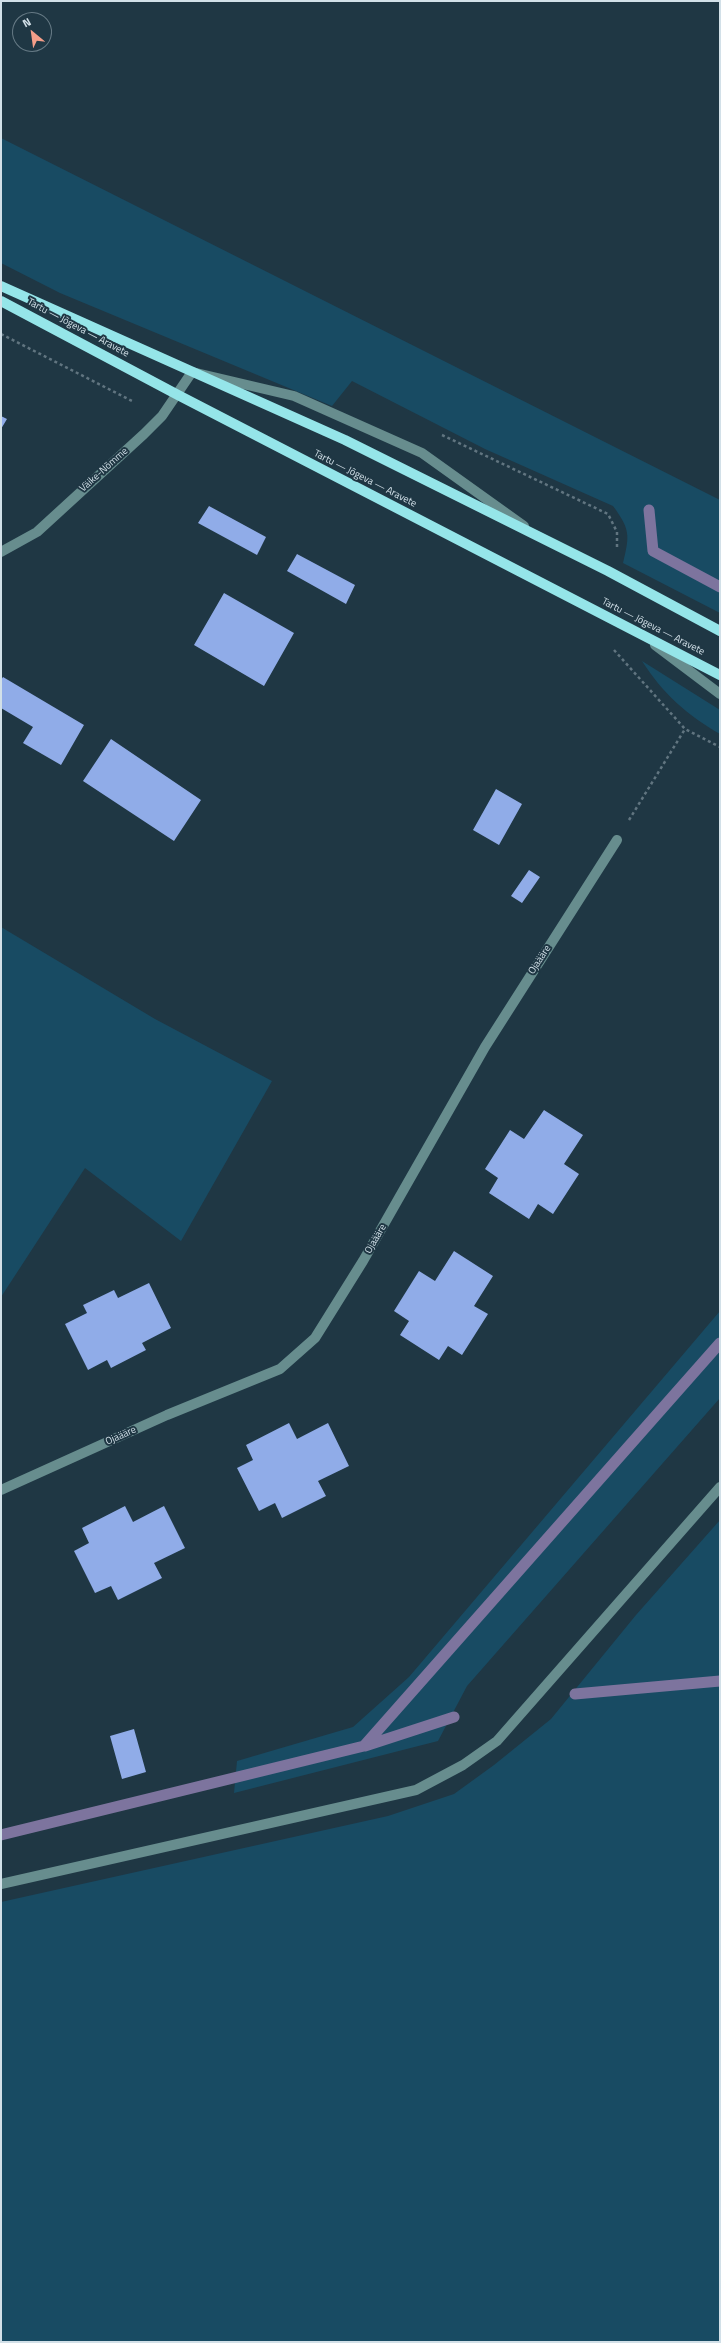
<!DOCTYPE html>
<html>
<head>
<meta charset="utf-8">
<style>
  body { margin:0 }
  #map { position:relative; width:721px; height:2343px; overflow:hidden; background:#1f3744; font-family:"Titillium Web",sans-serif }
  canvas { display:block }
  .frame { position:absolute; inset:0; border:2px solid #d2e0e8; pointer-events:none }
  .north { position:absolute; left:12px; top:12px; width:40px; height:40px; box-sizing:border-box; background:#1f3744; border:1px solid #677b86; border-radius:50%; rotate:331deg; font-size:11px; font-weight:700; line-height:16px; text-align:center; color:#d2e0e8 }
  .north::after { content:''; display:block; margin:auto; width:14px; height:18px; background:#f49e89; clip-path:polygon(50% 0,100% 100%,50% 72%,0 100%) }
</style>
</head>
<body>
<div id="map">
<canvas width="721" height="2343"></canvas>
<div class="frame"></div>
<div class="north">N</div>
</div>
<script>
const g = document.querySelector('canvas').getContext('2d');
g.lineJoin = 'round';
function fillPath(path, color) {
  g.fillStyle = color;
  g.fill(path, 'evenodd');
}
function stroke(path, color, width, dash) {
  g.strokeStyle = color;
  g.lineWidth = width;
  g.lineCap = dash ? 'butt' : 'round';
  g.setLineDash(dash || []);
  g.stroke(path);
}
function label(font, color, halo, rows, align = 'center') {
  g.font = font + ' "Titillium Web",sans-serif';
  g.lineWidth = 4;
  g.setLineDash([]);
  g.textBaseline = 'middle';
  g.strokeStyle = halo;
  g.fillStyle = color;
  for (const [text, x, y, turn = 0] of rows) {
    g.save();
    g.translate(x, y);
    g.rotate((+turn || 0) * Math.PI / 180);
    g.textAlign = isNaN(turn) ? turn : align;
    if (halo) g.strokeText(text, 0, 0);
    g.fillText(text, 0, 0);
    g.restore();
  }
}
fillPath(new Path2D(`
  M1 138 720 500V613L623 563C630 535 630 529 613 506L485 449 352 381 332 406 60 293 1 263Z
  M642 661 720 710V734C687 715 663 694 642 661Z
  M1 927 155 1019 272 1081 181 1241 85 1168 1 1297Z
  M720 1311V1398L467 1686 438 1741 234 1793 237 1761 353 1727 409 1677Z
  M720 1520V2342H1V1902L388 1816 454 1794 494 1765 551 1719 636 1615Z`), '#184b63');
stroke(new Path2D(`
  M649 510 653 551 720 587
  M575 1694 720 1681
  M365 1746 454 1717
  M1 1835 364 1746 720 1343`), '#7d749e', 11);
fillPath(new Path2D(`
  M1 416 7 419 1 429Z
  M209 506 266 537 257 555 198 523Z
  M297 554 355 585 346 604 287 571Z
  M224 593 294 633 264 686 194 645Z
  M3 677 84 725 61 765 23 743 33 727 1 708V680Z
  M111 739 201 800 174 841 83 781Z
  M496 789 522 804 499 845 473 830Z
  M529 870 540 877 522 903 511 896Z
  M544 1110 583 1135 564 1164 579 1174 553 1214 538 1204 529 1219 489 1193 498 1178 485 1169 510 1130 524 1139Z
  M454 1251 493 1276 474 1306 488 1314 462 1355 448 1346 439 1360 400 1335 409 1321 394 1311 419 1271 435 1281Z
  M149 1283 171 1328 142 1343 146 1350 111 1368 107 1360 88 1370 65 1324 87 1313 83 1305 114 1290 118 1298Z
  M289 1423 297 1439 328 1423 349 1466 318 1481 326 1496 282 1518 275 1503 259 1511 237 1468 253 1460 246 1445Z
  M125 1506 133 1522 164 1506 185 1548 154 1563 162 1578 118 1600 111 1586 95 1593 74 1551 89 1543 82 1528Z
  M134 1729 146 1772 122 1779 110 1736Z`), '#90ace8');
stroke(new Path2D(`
  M1 334 134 402
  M442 435 608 514 617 532V549
  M614 650 685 729 720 747
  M629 820 685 729`), '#617580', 2.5, [3, 3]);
stroke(new Path2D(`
  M1 552 37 532 144 434 162 416 192 372 294 396 422 453 524 526
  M655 645 720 694
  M1 1490 167 1415 280 1369 315 1338 363 1261 485 1047 617 840
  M1 1884 416 1790 463 1765 497 1741 720 1487`), '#678d8e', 10);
stroke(new Path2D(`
  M1 286 345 440 608 571 720 631
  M1 301 178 395 720 675`), '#95e5e9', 10);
label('10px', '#d2e0e8', '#1f3744', [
  ["Tartu — Jõgeva — Aravete",78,328,28],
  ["Väike-Nõmme",104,470,-42],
  ["Tartu — Jõgeva — Aravete",365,479,27],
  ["Tartu — Jõgeva — Aravete",653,627,27],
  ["Ojaääre",540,960,-57],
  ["Ojaääre",376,1239,-60],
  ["Ojaääre",121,1436,-24]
]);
</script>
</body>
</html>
